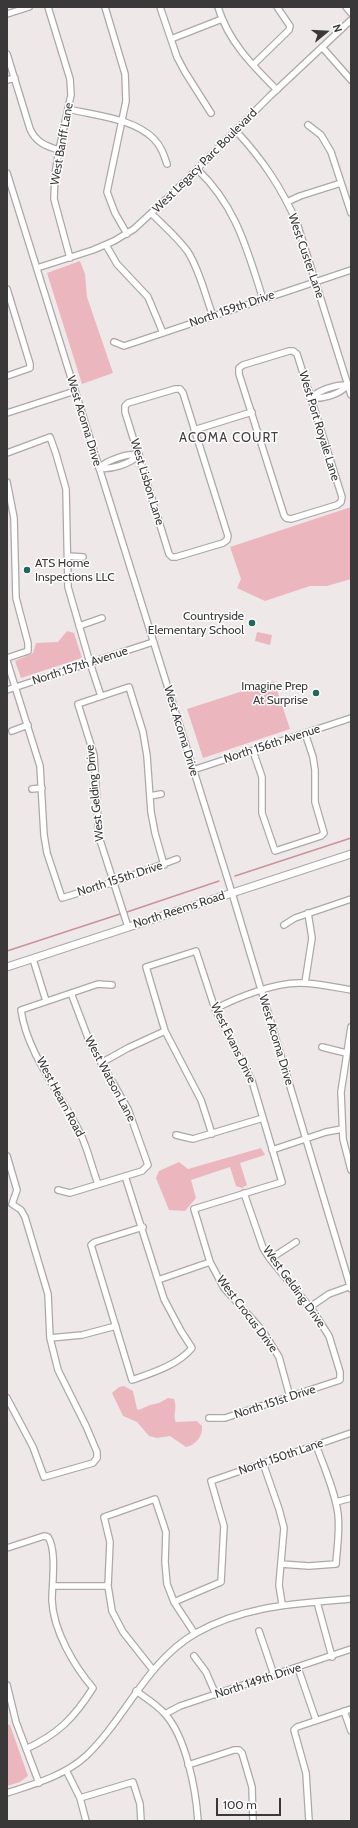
<!DOCTYPE html>
<html>
<head>
<meta charset="utf-8">
<style>
  body { margin:0 }
  #map { position:relative; width:358px; height:1828px; overflow:hidden; background:#eee8e9; font-family:Cabin,sans-serif }
  canvas { display:block }
  .frame { position:absolute; inset:0; border:8px solid #3b3839; pointer-events:none }
  .north { position:absolute; left:306px; top:12px; width:40px; height:40px; -webkit-text-stroke:3px #fff; paint-order:stroke; rotate:72deg; font-size:11px; font-weight:700; line-height:16px; text-align:center; color:#3b3839 }
  .north::after { content:''; display:block; margin:auto; width:14px; height:18px; background:#3b3839; clip-path:polygon(50% 0,100% 100%,50% 72%,0 100%) }
  .scale { position:absolute; left:216px; top:1798px; width:65px; height:18px; box-sizing:border-box; border:2px solid #3b3839; border-top:0; padding-left:5px; font-size:12px; line-height:14px; white-space:nowrap; color:#3b3839; -webkit-text-stroke:3px #fff; paint-order:stroke }
</style>
</head>
<body>
<div id="map">
<canvas width="358" height="1828"></canvas>
<div class="frame"></div>
<div class="north">N</div>
<div class="scale">100 m</div>
</div>
<script>
const g = document.querySelector('canvas').getContext('2d');
g.lineJoin = 'round';
function fillPath(path, color) {
  g.fillStyle = color;
  g.fill(path, 'evenodd');
}
function stroke(path, color, width, dash) {
  g.strokeStyle = color;
  g.lineWidth = width;
  g.lineCap = dash ? 'butt' : 'round';
  g.setLineDash(dash || []);
  g.stroke(path);
}
function label(font, color, halo, rows, align = 'center') {
  g.font = font + ' Cabin,sans-serif';
  g.lineWidth = 3;
  g.setLineDash([]);
  g.textBaseline = 'middle';
  g.strokeStyle = halo;
  g.fillStyle = color;
  for (const [text, x, y, turn = 0] of rows) {
    g.save();
    g.translate(x, y);
    g.rotate((+turn || 0) * Math.PI / 180);
    g.textAlign = isNaN(turn) ? turn : align;
    if (halo) g.strokeText(text, 0, 0);
    g.fillText(text, 0, 0);
    g.restore();
  }
}
fillPath(new Path2D(`
  M80 261 85 274 87 297 113 373 82 384 47 273Z
  M351 507V579L327 586H310L265 601 237 588 241 579 230 547Z
  M67 631 74 633 82 658 21 678 15 661 33 653 36 643 58 642Z
  M257 632 272 635 270 645 255 641Z
  M274 681 290 729 203 758 187 709Z
  M261 1148 265 1155 240 1163 247 1185 242 1188 236 1186 230 1167 191 1180 196 1198 185 1211 169 1210 156 1178 159 1171 179 1162 188 1169Z
  M124 1386 133 1391 137 1409 139 1410 150 1405 159 1403 168 1398 174 1399C178 1409 172 1415 176 1422L197 1421 202 1426C203 1436 196 1445 186 1447L170 1436 157 1438 149 1436 137 1422 123 1416 112 1393 119 1387Z
  M7 1724 10 1725 28 1776 20 1782 7 1786Z`), '#ecb6bf');
stroke(new Path2D(`
  M235 876 351 838
  M127 912 219 881
  M7 951 120 914`), '#c9929c', 1.5);
const minor = new Path2D(`
  M48 7 70 79 71 95 59 150 55 174 54 199 70 258
  M105 7 125 74 126 101 107 192 115 213 127 234
  M160 7 177 57 185 72 211 113
  M218 7C228 41 252 65 277 90
  M346 7 351 13
  M7 14 29 7
  M171 39 222 19
  M322 47 351 80
  M7 54 30 129C36 142 45 146 59 150
  M253 65 289 30 290 26 277 7
  M7 80 15 78
  M69 109C96 116 133 118 154 139 161 146 164 155 167 164
  M308 125 321 135 331 152 351 213
  M236 131C263 160 281 187 297 223L351 395
  M197 169C237 207 247 250 263 299
  M7 173 232 893 351 1289
  M287 202 300 196 341 183
  M152 214C164 226 178 238 188 252 200 271 205 295 213 316
  M106 245 117 264 148 297 163 333
  M37 268 93 250 114 241 134 229 174 192 270 96 351 20
  M7 289 30 364V368L7 376
  M114 342 124 346 351 270
  M289 351H293L297 354 342 497 341 502 337 505 291 519 286 518 284 515 239 374V368L243 365Z
  M175 389H180L183 393 228 536 227 540 223 543 176 557H172L169 554 125 412V406L128 403Z
  M310 398C323 399 339 395 348 385
  M310 398C320 390 336 384 348 385
  M7 413 75 391
  M194 430 252 412
  M7 453 50 437 56 454 66 489 68 587 90 663 101 696
  M99 468C111 470 130 464 139 455
  M99 468C107 460 128 453 139 455
  M7 482 14 518 16 598 28 643V651L7 658
  M68 556 83 557
  M79 626 102 618
  M7 661 40 766 44 835 47 853 62 898 114 882 177 859
  M7 690 153 642
  M12 731 28 725
  M253 751 262 777V813L275 851 321 836 324 833 315 802V770L313 757 305 733
  M193 770 351 718
  M32 789 42 788
  M150 796 161 794
  M284 925 295 918 351 899
  M128 927 99 837 94 755 78 704 129 687 143 732 147 756 151 812 155 833 164 865
  M33 959 46 1001
  M305 983 312 938 308 913
  M215 1009C238 997 274 983 299 983 317 983 334 987 351 990
  M351 1027 341 1092 343 1139 351 1170
  M322 1047 346 1053
  M101 1063 128 1048 165 1031
  M212 1134 201 1100 165 1031 146 967 196 951 215 1009 252 1081 282 1182 194 1209 210 1262 224 1288 262 1330 279 1357 290 1397
  M176 1135 193 1139 263 1118
  M272 1150 326 1132 342 1129
  M7 1156 17 1190 12 1204 21 1210 25 1217 48 1294 50 1338 58 1370 86 1426 97 1452V1458L93 1463 44 1477 33 1447 7 1398
  M125 1176 164 1299 181 1331 192 1348C178 1365 152 1373 132 1380L91 1245 95 1242 143 1227
  M98 1184C92 1168 88 1150 81 1135 62 1095 27 1054 21 1010L98 984 112 985
  M58 1190 70 1193 142 1171 148 1165 128 1109 90 1043 71 993
  M270 1259 296 1242
  M158 1280 210 1262
  M310 1307 329 1294 351 1286
  M50 1338 82 1335 116 1326
  M209 1418H225L340 1380V1372L329 1336 313 1311 270 1259 263 1248 244 1193
  M263 1463 279 1509 284 1528 279 1585 282 1604
  M336 1502 351 1498
  M7 1548 44 1536 48 1537C57 1550 52 1584 52 1600 53 1630 74 1666 93 1688 74 1718 58 1734 26 1749
  M281 1564 309 1566 336 1564C337 1548 340 1531 338 1514 335 1491 324 1467 316 1445
  M53 1586H108
  M174 1602 221 1582 224 1526 211 1481 351 1433
  M317 1602 332 1657
  M259 1631 274 1675
  M194 1656 206 1672 216 1695
  M298 1668 316 1720
  M153 1670 123 1632 112 1611 108 1586 110 1542 104 1517 155 1499 166 1532 165 1562 167 1584 174 1602 195 1634
  M7 1685 16 1722 39 1783
  M136 1691C146 1698 157 1705 165 1714 186 1737 196 1790 198 1821
  M344 1711 351 1731
  M165 1714 180 1706 351 1649
  M188 1765 234 1750H239L242 1753 252 1787 253 1821
  M66 1770 80 1798 86 1821
  M7 1793C34 1784 64 1776 86 1756 126 1718 146 1662 196 1633 246 1605 295 1604 351 1599
  M80 1798 133 1782 140 1804 141 1821
  M309 1821 306 1773 294 1730 297 1727 351 1709`);
const major = new Path2D(`
  M7 967 351 854`);
stroke(minor, '#ada7a8', 8);
stroke(major, '#ada7a8', 9);
stroke(minor, '#fff', 5.5);
stroke(major, '#fff', 7);
for (const [x, y, r, color] of [
  [27,570,4,"#20675c"],
  [252,623,4,"#20675c"],
  [316,693,4,"#20675c"]
]) {
  const dot = new Path2D();
  dot.arc(x, y, r, 0, 2 * Math.PI);
  g.fillStyle = color;
  g.fill(dot);
  stroke(dot, '#fff', 1.5);
}
label('12px', '#3b3839', '#fff', [
  ["West Banff Lane",62,144,-80],
  ["West Legacy Parc Boulevard",205,161,-45],
  ["West Custer Lane",306,256,71],
  ["North 159th Drive",232,309,-19],
  ["West Acoma Drive",84,421,73],
  ["West Port Royale Lane",319,426,73],
  ["West Lisbon Lane",147,482,73],
  ["North 157th Avenue",80,666,-18],
  ["West Acoma Drive",181,731,73],
  ["North 156th Avenue",272,744,-18],
  ["West Gelding Drive",95,793,-96],
  ["North 155th Drive",120,879,-18],
  ["North Reems Road",179,910,-18],
  ["West Acoma Drive",276,1040,73],
  ["West Evans Drive",233,1043,64],
  ["West Watson Lane",110,1079,62],
  ["West Hearn Road",60,1097,62],
  ["West Gelding Drive",294,1287,54],
  ["West Crocus Drive",247,1314,53],
  ["North 151st Drive",275,1402,-18],
  ["North 150th Lane",281,1457,-19],
  ["North 149th Drive",258,1681,-18]
]);
label('12px', '#3b3839', '#fff', [
  ["ATS Home",35,563,"left"],
  ["Inspections LLC",35,577,"left"],
  ["Countryside",244,616],
  ["Elementary School",244,630],
  ["Imagine Prep",308,686],
  ["At Surprise",308,700]
], 'right');
g.letterSpacing = '1px';
label('13px', '#443f40', '#fff', [
  ["ACOMA COURT",229,438]
]);
g.letterSpacing = '0px';
</script>
</body>
</html>
